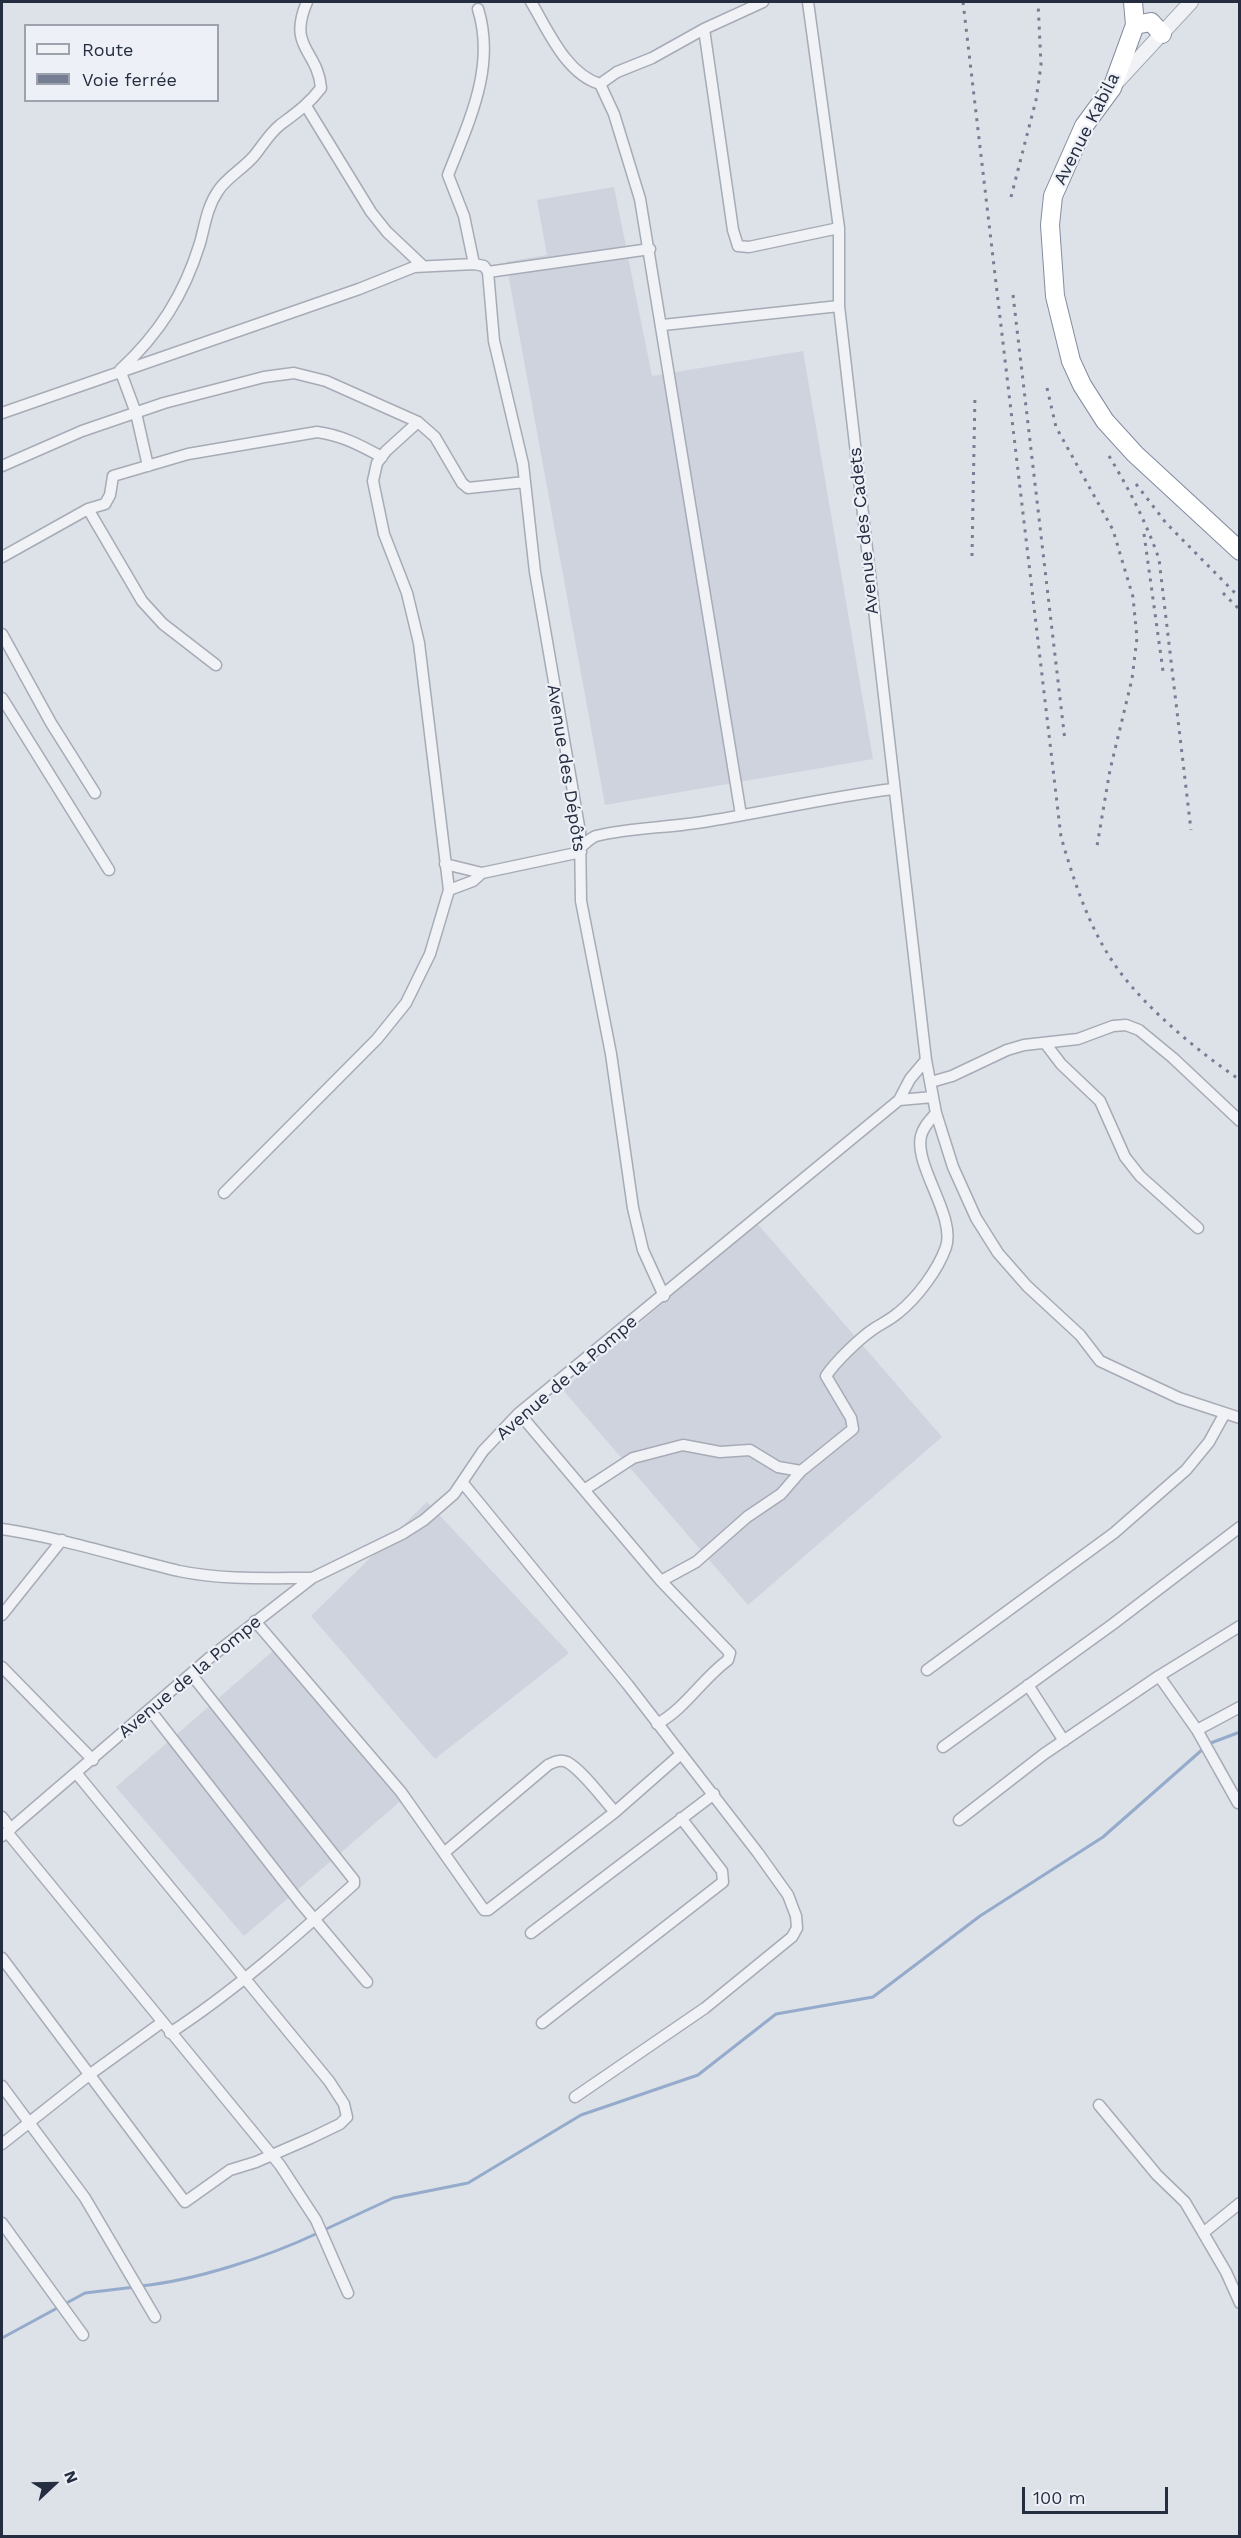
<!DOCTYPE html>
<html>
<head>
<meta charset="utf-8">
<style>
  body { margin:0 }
  #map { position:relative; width:1241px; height:2538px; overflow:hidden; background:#dde1e8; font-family:"Work Sans",sans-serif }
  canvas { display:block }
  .frame { position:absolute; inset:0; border:3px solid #252d40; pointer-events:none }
  .legend { position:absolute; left:24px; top:24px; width:195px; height:78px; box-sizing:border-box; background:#edf0f6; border:2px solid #9da2ad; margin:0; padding:8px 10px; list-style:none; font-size:18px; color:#252d40 }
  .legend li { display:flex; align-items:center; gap:12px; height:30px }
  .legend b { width:30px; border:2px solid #9da2ad }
  .north { position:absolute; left:24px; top:2454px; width:60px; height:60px; -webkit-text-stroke:4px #edf0f6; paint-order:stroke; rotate:68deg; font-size:16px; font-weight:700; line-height:24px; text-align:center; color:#252d40 }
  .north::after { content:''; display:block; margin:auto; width:21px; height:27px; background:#252d40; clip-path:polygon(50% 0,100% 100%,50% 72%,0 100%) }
  .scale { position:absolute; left:1022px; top:2487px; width:146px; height:27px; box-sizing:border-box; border:3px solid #252d40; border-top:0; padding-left:8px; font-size:18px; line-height:21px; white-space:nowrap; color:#252d40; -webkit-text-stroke:4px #edf0f6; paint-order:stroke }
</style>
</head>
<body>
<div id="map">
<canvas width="1241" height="2538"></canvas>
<div class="frame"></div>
<ul class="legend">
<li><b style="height:8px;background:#f0f2f6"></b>Route</li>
<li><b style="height:8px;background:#757e93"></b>Voie ferrée</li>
</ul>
<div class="north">N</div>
<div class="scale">100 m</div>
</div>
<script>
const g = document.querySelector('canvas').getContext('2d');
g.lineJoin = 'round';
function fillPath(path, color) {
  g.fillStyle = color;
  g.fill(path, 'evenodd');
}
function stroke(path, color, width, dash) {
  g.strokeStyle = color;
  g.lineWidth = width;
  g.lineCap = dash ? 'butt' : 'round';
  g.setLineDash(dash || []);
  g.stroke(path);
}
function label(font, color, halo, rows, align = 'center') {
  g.font = font + ' "Work Sans",sans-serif';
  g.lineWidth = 4.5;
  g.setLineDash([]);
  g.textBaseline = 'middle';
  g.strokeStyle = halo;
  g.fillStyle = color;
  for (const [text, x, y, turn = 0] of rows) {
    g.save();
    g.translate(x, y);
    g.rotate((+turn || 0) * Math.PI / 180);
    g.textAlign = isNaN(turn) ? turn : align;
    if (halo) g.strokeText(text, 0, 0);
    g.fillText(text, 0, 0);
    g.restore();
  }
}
fillPath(new Path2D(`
  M614 187 652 376 803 351 873 759 605 805 506 262 547 255 537 200Z
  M756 1222 942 1437 748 1605 563 1390Z
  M427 1502 569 1653 435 1759 311 1616Z
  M282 1643 410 1793 244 1936 116 1787Z`), '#cfd3de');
stroke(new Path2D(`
  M1208 1744 1240 1732
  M324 2230 393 2198 468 2183 581 2115 698 2075 776 2014 873 1997 980 1916 1103 1837 1203 1749
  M141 2286C197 2280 267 2257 318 2233
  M2 2338 85 2293 135 2287`), '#95abcc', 3);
const minor = new Path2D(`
  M531 2C548 30 566 74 600 84
  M808 2 839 228V306L926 1060 936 1113 953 1167 976 1218 998 1253 1027 1286 1080 1335 1100 1361 1179 1398 1240 1418
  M704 29 733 230 738 246 749 247 839 228
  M600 84 614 114 640 199 741 815
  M600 84 617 72 652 58 704 29 763 2
  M306 106 371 212 387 232 423 266
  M474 264 464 216 448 175C469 121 496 67 478 9
  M488 272 494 341 523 464 535 572 580 832 581 901 611 1054 633 1208 643 1250 664 1296
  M488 272 650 249
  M663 325 839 306
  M2 413 359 289 414 267 474 264 484 266 488 272
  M2 466 82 431 164 403 264 377 294 373 326 381 418 422 435 437 462 483 468 488 525 482
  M148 466 136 413 120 370C159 334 184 295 200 243 205 225 207 207 218 191 227 177 243 169 254 156 263 145 269 134 280 125 296 113 309 104 321 88 318 50 287 48 307 2
  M88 509 142 601 163 624 216 665
  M2 557 88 509 105 504 110 495 113 476 188 454 317 432C341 435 360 445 382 457
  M2 634 51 723 95 793
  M2 698 109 870
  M581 847C586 843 590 838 596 836 632 827 671 828 709 821 770 811 830 797 893 789
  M445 864 482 873 581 852
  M449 890 473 881 482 873
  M1045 1043 1061 1064 1100 1101 1125 1157 1140 1176 1198 1228
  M931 1082 952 1076 1007 1050 1024 1045 1078 1039 1113 1026 1126 1025 1139 1030 1173 1058 1240 1121
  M899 1100 933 1097
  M224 1193 377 1039 406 1003 430 954 449 890 419 643 407 593 384 534 373 481 377 463 386 451 418 422
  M519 1413 661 1581 730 1653 728 1660C702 1679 685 1709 657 1724
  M462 1482 628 1685 758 1853 788 1895 796 1916 797 1928 792 1937 705 2008 575 2097
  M584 1490 633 1458 683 1445 720 1452 750 1450 778 1467 801 1471
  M2 1529C62 1538 120 1557 179 1571 222 1580 268 1578 312 1578
  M661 1581 696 1562 747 1517 781 1494 801 1471 853 1429 851 1418 826 1376C835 1362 861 1337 875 1328 883 1323 891 1319 898 1313 917 1298 938 1270 946 1247 956 1216 914 1166 921 1136 923 1127 930 1120 936 1113
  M2 1615 62 1540
  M255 1621 401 1792 484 1910H488L615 1812 681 1754
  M2 1667 93 1760
  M927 1670 1114 1533 1186 1470 1209 1442 1225 1413
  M1159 1676 1197 1730 1238 1803
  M1028 1685 1064 1741
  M150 1710 299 1901 367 1982
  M1197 1730 1240 1707
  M943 1747 1113 1624 1240 1527
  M2 1817 11 1829
  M959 1820 1044 1754 1159 1676 1240 1626
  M7 1832 280 2165 316 2220 348 2293
  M2 1836 208 1659 312 1578 402 1534 424 1520 454 1494 483 1451 519 1413 899 1100 910 1079 926 1060
  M445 1852 548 1765C554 1762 560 1759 567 1762 582 1770 603 1799 615 1812
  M531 1933 714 1794
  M2 1958 185 2202 230 2170 256 2162 311 2138 340 2124 347 2117 344 2104 329 2081 77 1774
  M542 2023 723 1882 722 1871 681 1818
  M170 2033C236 1990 295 1937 354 1884V1880L191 1674
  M2 2086 85 2198 155 2317
  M1099 2105 1157 2175 1185 2202 1226 2272 1240 2303
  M2 2144 89 2075 161 2023
  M2 2223 83 2335
  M1203 2233 1240 2203`);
const tertiary = new Path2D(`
  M1117 82 1191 2`);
const trunk = new Path2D(`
  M1133 2 1135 25 1112 88 1084 126 1053 196 1050 225 1055 296 1071 361 1082 385 1105 421 1135 454 1240 551
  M1135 25 1151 22 1162 34`);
stroke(minor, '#a6abb6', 13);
stroke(tertiary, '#a6abb6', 16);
stroke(trunk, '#838ca0', 20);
stroke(minor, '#f0f2f6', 10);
stroke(tertiary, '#f0f2f6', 14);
stroke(trunk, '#fff', 18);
stroke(new Path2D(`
  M963 2 1061 837C1075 884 1090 932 1120 972 1149 1011 1199 1052 1240 1080
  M1011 197 1036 100 1041 65 1038 2
  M1013 295 1065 741
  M1047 388 1056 427 1113 530 1133 597 1137 638 1132 679 1110 770 1097 846
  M1109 456C1129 489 1146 522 1159 559L1191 830
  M1136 484 1166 523 1240 598
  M1144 534 1163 671
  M972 556 975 394
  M1223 593 1240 610`), '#757e93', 3, [3, 6]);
label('18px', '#252d40', '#edf0f6', [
  ["Avenue Kabila",1087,129,-63],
  ["Avenue des Cadets",864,531,-96],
  ["Avenue des Dépôts",566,768,81],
  ["Avenue de la Pompe",567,1378,-41],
  ["Avenue de la Pompe",190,1677,-40]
]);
</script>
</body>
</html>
